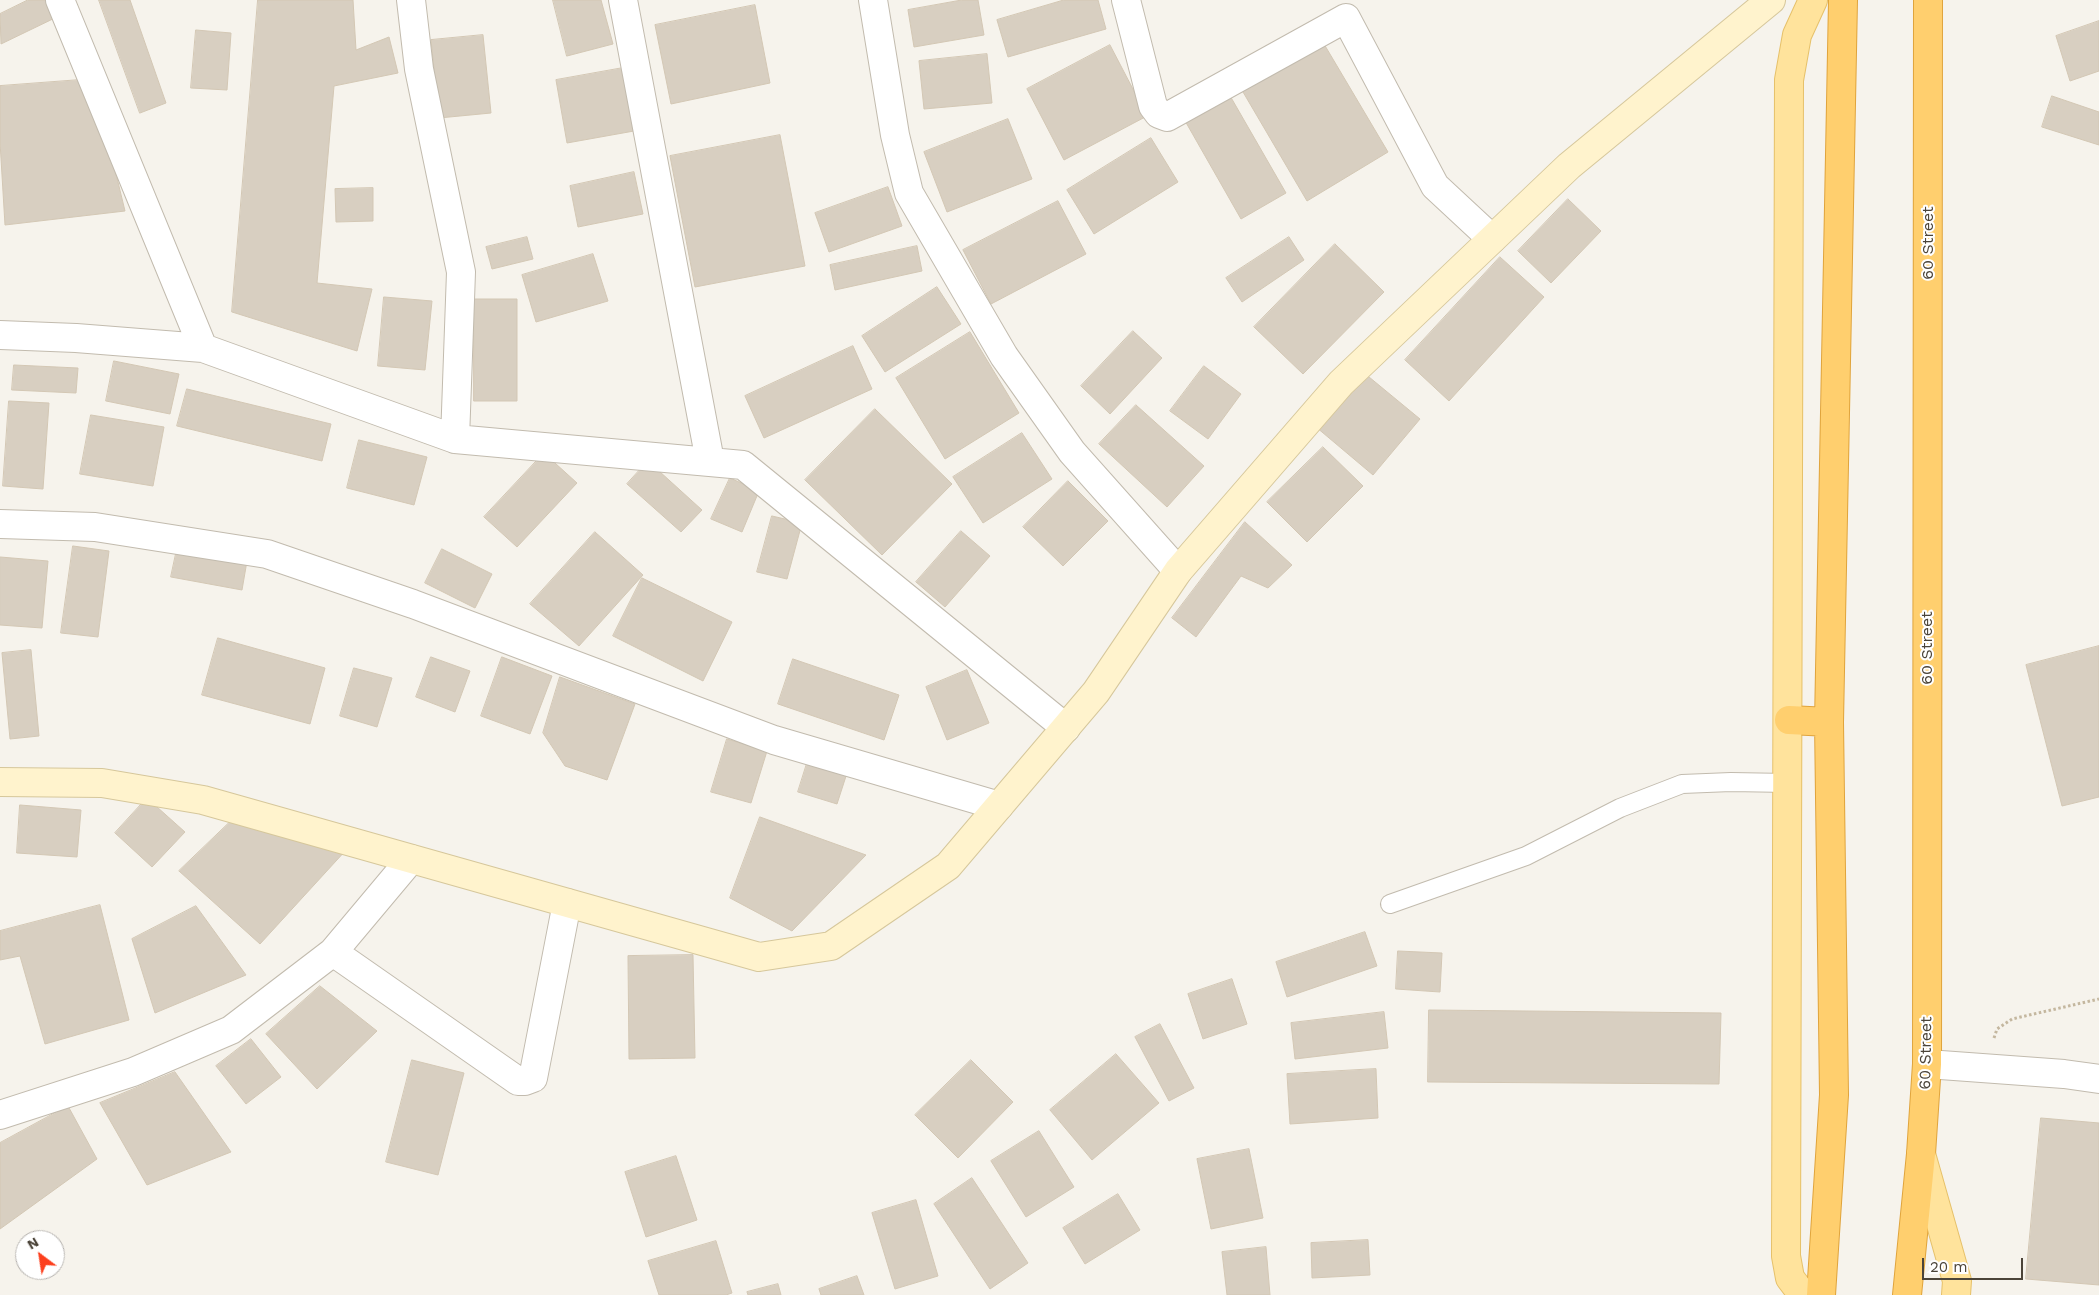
<!DOCTYPE html>
<html>
<head>
<meta charset="utf-8">
<style>
  body { margin:0 }
  #map { position:relative; width:2099px; height:1295px; overflow:hidden; background:#f6f3ec; font-family:"Work Sans",sans-serif }
  canvas { display:block }
  .north { position:absolute; left:15px; top:1230px; width:50px; height:50px; box-sizing:border-box; background:#fff; border:1px solid #b7b4b0; border-radius:50%; rotate:329deg; font-size:14px; font-weight:700; line-height:20px; text-align:center; color:#4b4439 }
  .north::after { content:''; display:block; margin:auto; width:18px; height:22px; background:#fc3f1d; clip-path:polygon(50% 0,100% 100%,50% 72%,0 100%) }
  .scale { position:absolute; left:1922px; top:1258px; width:101px; height:22px; box-sizing:border-box; border:2px solid #4b4439; border-top:0; padding-left:6px; font-size:15px; line-height:18px; white-space:nowrap; color:#4b4439; -webkit-text-stroke:4px #fff; paint-order:stroke }
</style>
</head>
<body>
<div id="map">
<canvas width="2099" height="1295"></canvas>
<div class="north">N</div>
<div class="scale">20 m</div>
</div>
<script>
const g = document.querySelector('canvas').getContext('2d');
g.lineJoin = 'round';
function fillPath(path, color) {
  g.fillStyle = color;
  g.fill(path, 'evenodd');
}
function stroke(path, color, width, dash) {
  g.strokeStyle = color;
  g.lineWidth = width;
  g.lineCap = dash ? 'butt' : 'round';
  g.setLineDash(dash || []);
  g.stroke(path);
}
function label(font, color, halo, rows, align = 'center') {
  g.font = font + ' "Work Sans",sans-serif';
  g.lineWidth = 4;
  g.setLineDash([]);
  g.textBaseline = 'middle';
  g.strokeStyle = halo;
  g.fillStyle = color;
  for (const [text, x, y, turn = 0] of rows) {
    g.save();
    g.translate(x, y);
    g.rotate((+turn || 0) * Math.PI / 180);
    g.textAlign = isNaN(turn) ? turn : align;
    if (halo) g.strokeText(text, 0, 0);
    g.fillText(text, 0, 0);
    g.restore();
  }
}
const building = new Path2D(`
  M28 0H51L59 16 1 44 0 14Z
  M99 0H130L166 103 140 113Z
  M258 0H353L356 50 389 37 398 73 334 86 317 283 372 289 357 351 232 312Z
  M553 0H601L613 44 567 56Z
  M962 0H978L984 35 914 47 908 10Z
  M1064 0H1098L1106 29 1008 57 997 20Z
  M755 5 770 83 671 104 655 25Z
  M2099 21V71L2070 81 2056 36Z
  M196 30 231 33 227 90 191 88Z
  M483 35 491 113 439 118 431 40Z
  M1324 44 1388 152 1307 201 1243 92Z
  M1110 45 1147 116 1064 160 1027 89Z
  M987 54 992 103 924 109 919 61Z
  M623 68 634 131 567 143 556 80Z
  M93 79 125 211 5 225 0 142V86Z
  M1229 94 1286 193 1241 219 1184 119Z
  M2052 96 2099 112V145L2042 127Z
  M1008 119 1032 179 947 212 924 152Z
  M780 135 805 266 695 287 670 156Z
  M1151 138 1178 182 1094 234 1067 190Z
  M634 172 643 214 578 227 570 186Z
  M888 187 902 226 829 252 815 213Z
  M373 188V221L336 222 335 189Z
  M1568 199 1601 231 1551 283 1518 251Z
  M1058 201 1086 254 991 304 963 250Z
  M527 237 533 259 492 269 486 247Z
  M1289 237 1304 260 1242 302 1226 278Z
  M1335 244 1384 292 1303 374 1254 327Z
  M917 246 922 271 835 290 830 265Z
  M593 254 608 301 536 322 522 275Z
  M1500 257 1544 297 1449 401 1405 360Z
  M937 287 961 324 885 372 862 336Z
  M384 297 432 301 425 370 378 366Z
  M474 299H517V401H474Z
  M1133 331 1162 358 1110 414 1081 386Z
  M970 332 1019 413 945 459 896 378Z
  M853 346 872 389 764 438 745 396Z
  M114 361 179 374 170 414 106 401Z
  M14 365 78 368 76 393 12 390Z
  M1204 366 1241 394 1208 439 1170 411Z
  M1363 372 1420 419 1373 475 1316 427Z
  M187 389 331 424 322 461 177 426Z
  M9 401 49 403 43 489 3 486Z
  M1136 405 1204 466 1167 507 1099 444Z
  M875 409 952 484 882 555 805 480Z
  M91 415 164 427 153 486 80 474Z
  M1022 433 1052 479 983 523 953 477Z
  M359 440 427 457 414 505 347 488Z
  M1323 447 1363 486 1307 542 1267 502Z
  M544 453 577 483 517 547 484 517Z
  M648 461 702 510 681 532 627 484Z
  M730 478 759 491 742 532 711 519Z
  M1068 481 1108 521 1063 566 1023 527Z
  M772 516 802 523 787 579 757 572Z
  M1245 522 1292 565 1268 588 1241 576 1196 637 1172 618Z
  M961 531 990 556 945 607 916 582Z
  M595 532 643 575 579 646 530 604Z
  M73 546 109 551 98 637 61 633Z
  M177 549 247 561 242 590 171 577Z
  M442 549 492 574 475 608 425 583Z
  M0 557 48 561 42 628 0 625Z
  M642 578 732 622 703 681 613 636Z
  M218 638 325 668 310 724 202 695Z
  M2099 646V797L2062 806 2026 665Z
  M31 650 39 736 10 739 2 653Z
  M431 657 470 671 455 712 416 697Z
  M502 657 552 676 530 734 481 716Z
  M793 659 899 695 884 740 778 704Z
  M354 668 392 678 377 727 340 716Z
  M967 670 989 723 947 740 926 687Z
  M560 677 635 704 607 780 565 766 543 733Z
  M727 739 767 751 751 803 711 792Z
  M809 757 848 770 837 804 798 792Z
  M147 798 185 832 152 867 115 833Z
  M20 805 81 810 77 857 17 853Z
  M760 817 866 855 792 931 730 898Z
  M231 821 347 849 260 944 179 871Z
  M100 905 129 1020 45 1044 20 956 0 960V931Z
  M196 906 246 975 155 1013 132 939Z
  M1365 932 1377 966 1287 997 1276 962Z
  M1398 951 1442 953 1440 992 1396 989Z
  M693 955 695 1058 629 1059 628 956Z
  M1232 979 1247 1024 1203 1039 1188 994Z
  M320 986 377 1031 317 1089 266 1034Z
  M1429 1010 1721 1013 1719 1084 1428 1082Z
  M1384 1012 1388 1048 1295 1059 1291 1023Z
  M1160 1024 1194 1088 1169 1101 1135 1037Z
  M251 1039 281 1077 246 1104 216 1066Z
  M1116 1054 1159 1103 1092 1160 1050 1110Z
  M412 1060 464 1073 438 1175 386 1162Z
  M971 1060 1013 1102 958 1158 915 1115Z
  M1376 1069 1378 1118 1290 1124 1287 1074Z
  M175 1072 231 1152 147 1185 100 1103Z
  M68 1106 97 1159 0 1229V1143Z
  M2041 1118 2099 1123V1285L2026 1279Z
  M1039 1131 1074 1187 1026 1217 991 1161Z
  M1249 1149 1263 1218 1211 1229 1197 1159Z
  M676 1156 697 1220 646 1237 625 1172Z
  M972 1178 1028 1263 990 1289 934 1204Z
  M1118 1194 1140 1230 1085 1264 1063 1228Z
  M916 1200 938 1276 895 1289 872 1213Z
  M1368 1240 1370 1275 1312 1278 1311 1243Z
  M716 1241 732 1293 726 1295H659L648 1261Z
  M1266 1247 1270 1295H1227L1222 1252Z
  M857 1276 864 1295H821L819 1289Z
  M778 1284 781 1295H748L747 1292Z`);
fillPath(building, '#d8cfc1');
stroke(building, '#d3c7b4', 1);
const lane = new Path2D(`
  M1390 904 1526 856 1620 808 1682 784 1731 782 1788 783`);
const street = new Path2D(`
  M60 0 203 348
  M411 0 419 69 461 272 455 439
  M623 0 710 461
  M873 0 895 135 909 193 1004 356 1072 452 1178 571
  M1126 0 1153 106 1159 114 1167 117 1346 18 1435 186 1492 239
  M0 335 76 338 203 348 455 439 743 465 1066 728
  M0 524 95 527 267 554 413 604 774 740 999 806
  M411 859 333 952 518 1081H525L533 1078 567 903
  M1927 1064 2064 1074 2099 1079
  M0 1115 133 1072 231 1030 333 952`);
const secondary = new Path2D(`
  M0 782 102 783 203 800 759 957 831 946 948 866 1096 692 1178 571 1341 383 1569 166 1771 0`);
const primary = new Path2D(`
  M1921 1154 1957 1281 1956 1295
  M1803 1295 1790 1278 1786 1256 1789 80 1797 35 1813 0`);
const highway = new Path2D(`
  M1789 720 1829 722
  M1821 1295 1834 1095 1829 722 1843 0
  M1907 1295 1921 1154 1927 1064 1928 0`);
stroke(lane, '#c2bbae', 20);
stroke(street, '#c2bbae', 30);
stroke(secondary, '#d6c79b', 30);
stroke(primary, '#e6c16a', 30);
stroke(highway, '#e0a43c', 30);
stroke(new Path2D(`
  M1994 1038 1997 1029 2012 1019 2099 999`), '#c4b79f', 3, [2.5, 2.5]);
stroke(lane, '#fff', 18);
stroke(street, '#fff', 28);
stroke(secondary, '#fff3cd', 28);
stroke(primary, '#ffe39c', 28);
stroke(highway, '#ffcf6e', 28);
label('16px', '#4b4439', '#fff', [
  ["60 Street",1928,243,-90],
  ["60 Street",1927,648,-90],
  ["60 Street",1926,1053,-89]
]);
</script>
</body>
</html>
